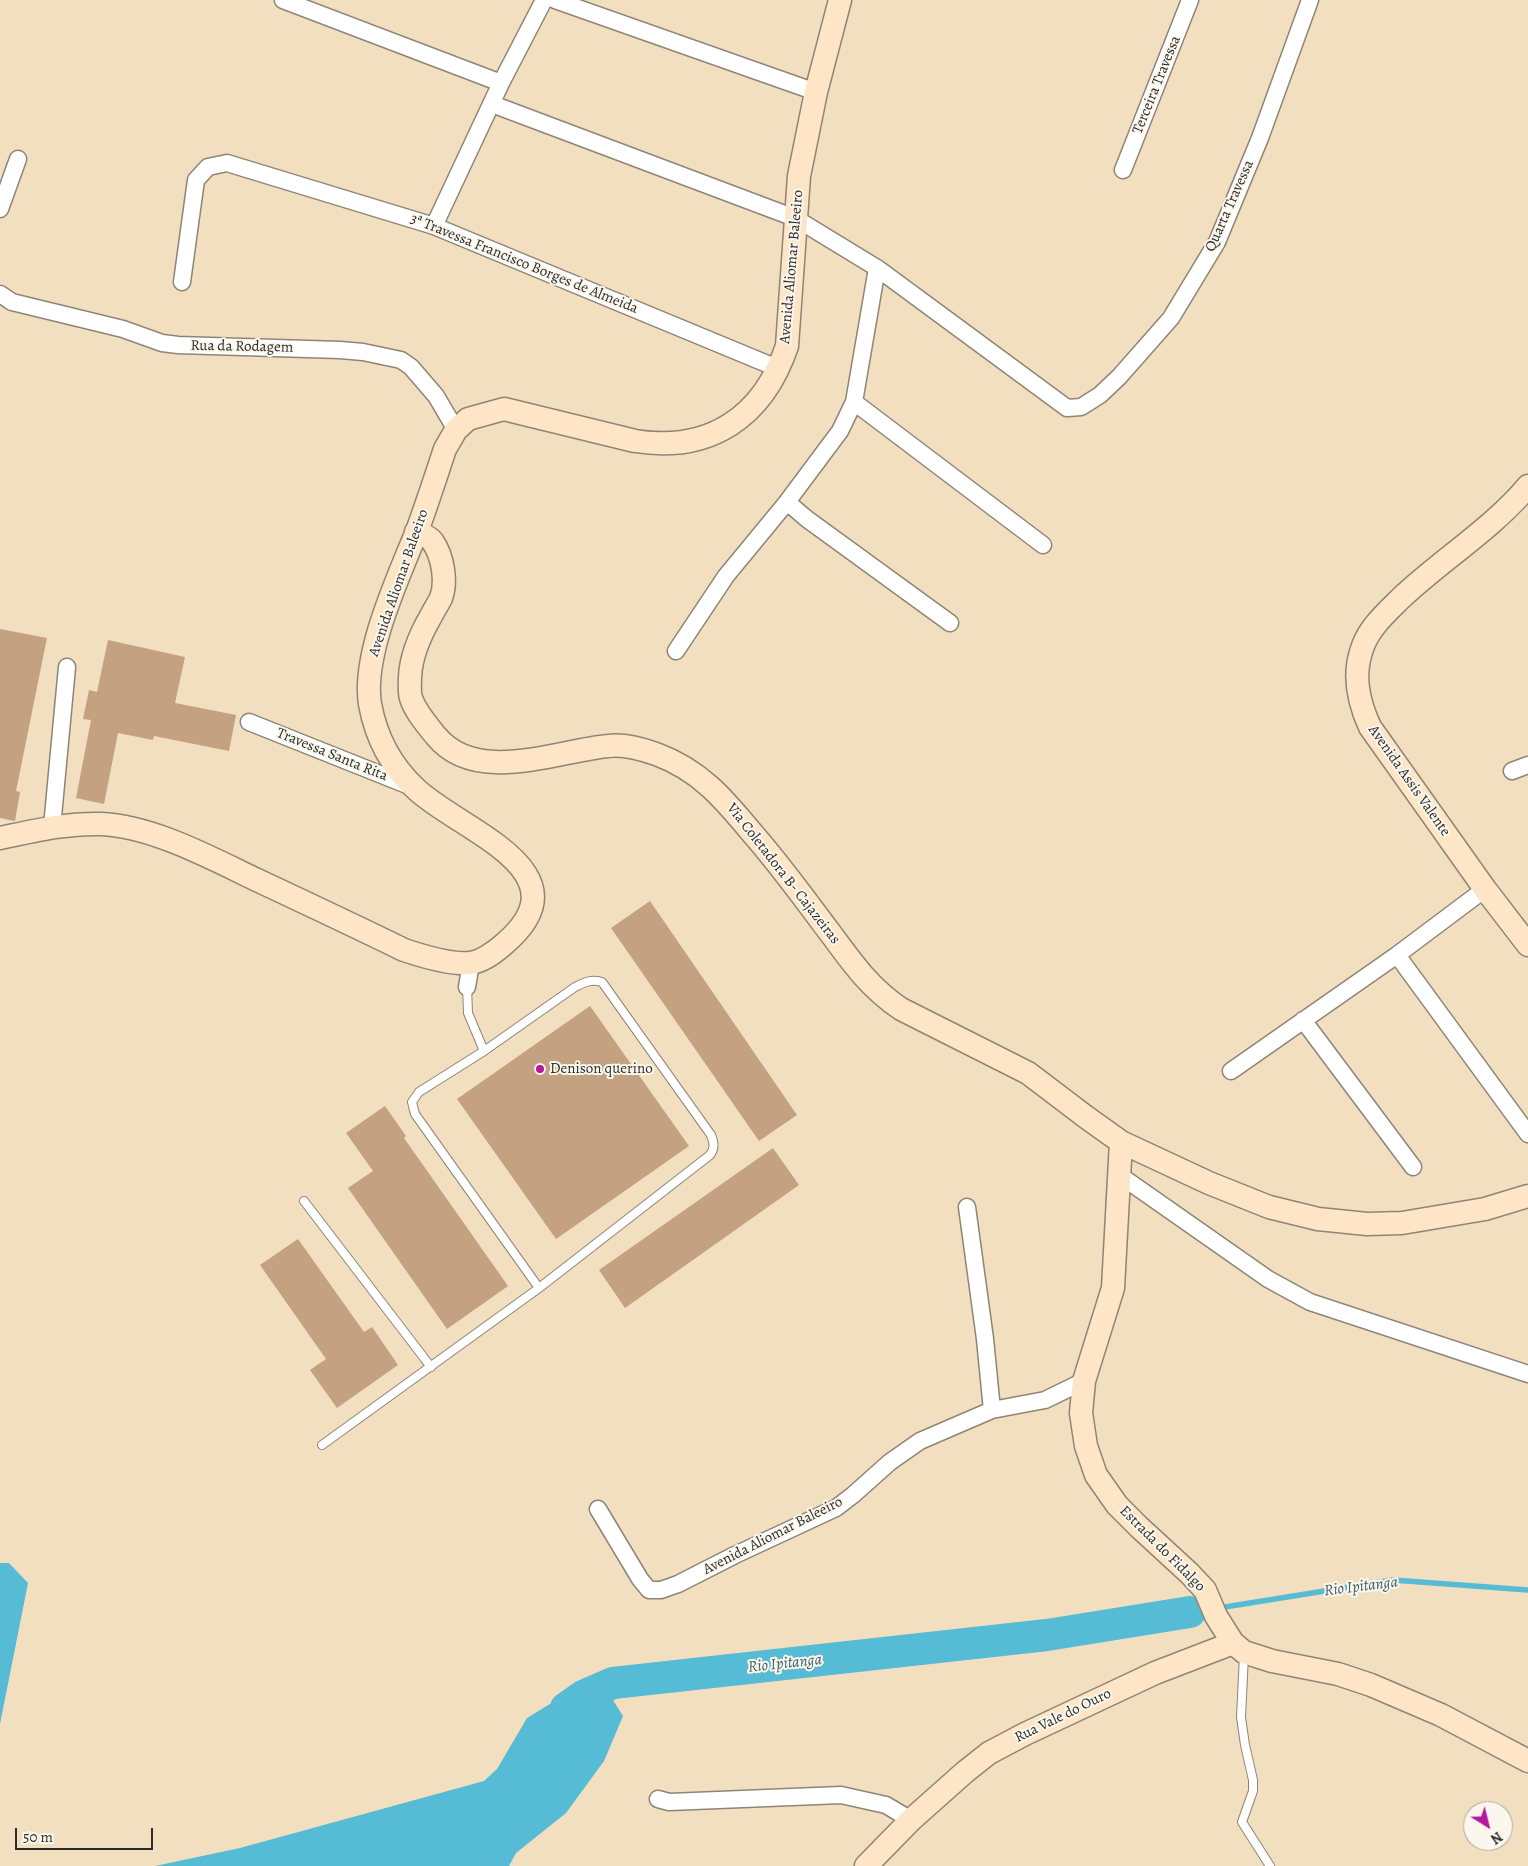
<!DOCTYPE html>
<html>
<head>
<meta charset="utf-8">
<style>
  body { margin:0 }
  #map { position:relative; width:1528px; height:1866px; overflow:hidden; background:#f1dfc0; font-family:Alegreya,serif }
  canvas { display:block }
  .north { position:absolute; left:1463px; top:1801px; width:50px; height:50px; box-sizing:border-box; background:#fbf7ec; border:1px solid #a8a59f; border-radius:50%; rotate:144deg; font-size:14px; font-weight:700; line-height:20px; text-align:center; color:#2b2b2b }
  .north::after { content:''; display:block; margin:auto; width:18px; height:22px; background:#b5179e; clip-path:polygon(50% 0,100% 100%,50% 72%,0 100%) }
  .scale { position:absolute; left:15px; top:1828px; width:138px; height:22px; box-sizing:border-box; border:2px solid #2b2b2b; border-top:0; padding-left:6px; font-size:15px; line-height:18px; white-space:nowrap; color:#2b2b2b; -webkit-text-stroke:4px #fbf7ec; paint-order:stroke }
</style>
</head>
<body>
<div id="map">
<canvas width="1528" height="1866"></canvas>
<div class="north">N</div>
<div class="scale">50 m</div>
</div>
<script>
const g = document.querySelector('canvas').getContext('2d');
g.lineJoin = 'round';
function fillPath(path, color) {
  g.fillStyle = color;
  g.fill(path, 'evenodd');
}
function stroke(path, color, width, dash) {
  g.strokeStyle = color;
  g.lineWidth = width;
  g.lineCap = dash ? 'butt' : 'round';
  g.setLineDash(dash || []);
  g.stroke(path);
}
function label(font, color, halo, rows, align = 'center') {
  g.font = font + ' Alegreya,serif';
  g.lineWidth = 4;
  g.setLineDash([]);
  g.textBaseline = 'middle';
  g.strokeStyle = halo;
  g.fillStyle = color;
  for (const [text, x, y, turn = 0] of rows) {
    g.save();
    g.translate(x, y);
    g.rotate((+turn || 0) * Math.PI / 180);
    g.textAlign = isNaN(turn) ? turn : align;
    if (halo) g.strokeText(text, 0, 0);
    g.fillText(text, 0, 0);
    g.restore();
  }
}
fillPath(new Path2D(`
  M0 1563H9L28 1583 0 1724Z
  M600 1680 623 1716 604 1761 566 1813 516 1853 509 1866H155L240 1848 484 1781 497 1769 527 1718 563 1696Z`), '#56bbd4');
stroke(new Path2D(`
  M1225 1607 1393 1580 1528 1590`), '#56bbd4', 5.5);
stroke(new Path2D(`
  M566 1708 583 1696 613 1683 1047 1635 1190 1612`), '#56bbd4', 32);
fillPath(new Path2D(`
  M0 629 47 638 16 791 20 792 15 821 0 818Z
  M108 640 185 657 175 703 236 715 229 751 154 736 153 740 118 733 104 804 76 798 91 720 83 719 89 690 97 692Z
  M650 901 797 1115 759 1141 611 928Z
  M590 1006 689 1146 556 1239 457 1099Z
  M385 1106 406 1136 404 1138 508 1286 447 1329 348 1188 373 1171 346 1133Z
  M773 1148 799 1185 625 1308 599 1270Z
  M298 1239 364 1332 372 1327 398 1365 337 1408 310 1370 326 1359 260 1265Z`), '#c4a180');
const lane = new Path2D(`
  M467 987 468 1013 484 1051
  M304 1201 431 1367
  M322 1445 539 1288 415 1114 412 1102 419 1092 484 1051 575 987C585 982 591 979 602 982L711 1135C714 1143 715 1148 710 1155L539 1288
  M1244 1655 1241 1717 1245 1745 1253 1780V1791L1242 1822 1270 1866`);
const street = new Path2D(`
  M283 0 501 83
  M555 0 816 92
  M492 104 795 218 877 268 1067 408 1081 407 1100 395 1119 377 1171 318 1217 242 1260 138 1310 0
  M1123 170 1190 0
  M0 209 18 159
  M434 226 501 83 544 0
  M182 282 196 180 208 167 227 163 434 226 777 368
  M0 294 12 302 123 329 162 343 178 345 340 350 363 352 401 360 411 367 436 396 456 430
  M854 402 1043 545
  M787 502 807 519 950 623
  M676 651 726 576 787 502 840 431 854 402 877 268
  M249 722 412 787
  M1512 771 1528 765
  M52 827 67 667
  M1397 955 1528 1134
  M467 987 471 963
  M1303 1020 1413 1167
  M1231 1071 1397 955 1485 889
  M1118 1174 1268 1279 1310 1302 1528 1374
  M967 1207 985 1339 992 1410
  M598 1509 640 1579 649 1590H661L678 1584 735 1555 836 1508 853 1495 890 1462 920 1441 992 1410 1045 1400 1084 1381
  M658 1799 669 1802 841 1795 886 1805 911 1820`);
const secondary = new Path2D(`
  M1528 486C1491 530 1441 560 1400 599 1386 613 1370 627 1363 646 1352 674 1358 701 1370 727L1485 889 1528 945
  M416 532C422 534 430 537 433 542 443 557 447 582 441 598 438 604 434 610 431 616 420 635 411 655 410 677 410 684 409 692 411 698 415 711 427 725 436 736 476 785 556 751 608 746 622 744 642 749 656 754 700 770 724 799 753 834 781 866 806 901 831 934 853 964 870 988 901 1009L1028 1073 1086 1117 1121 1142 1209 1183 1269 1207 1318 1219 1367 1224 1402 1223 1485 1209 1528 1196
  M0 838C34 831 66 823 101 824 152 826 211 858 257 880 306 903 355 926 404 950 422 956 451 965 470 963 481 962 495 952 503 945 591 871 460 831 416 789 392 767 376 737 370 704 362 655 398 578 417 531 427 504 436 476 445 449L456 430 468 419 504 409 635 441C710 453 763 417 787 346L799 176 816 92 840 0
  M1121 1142 1113 1288 1084 1381 1081 1413 1086 1446 1096 1475 1117 1505 1139 1527 1189 1573 1205 1590 1216 1616 1233 1643 1244 1652 1272 1661 1338 1674 1371 1685 1441 1715 1528 1761
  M866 1866 911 1820 965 1772 989 1753 1025 1734 1155 1673 1233 1643`);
stroke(lane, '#8e8576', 10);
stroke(street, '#8e8576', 19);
stroke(secondary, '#8e8576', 25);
stroke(lane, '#fff', 8);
stroke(street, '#fff', 16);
stroke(secondary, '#fde5c5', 22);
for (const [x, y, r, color] of [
  [540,1069,5,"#b5179e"]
]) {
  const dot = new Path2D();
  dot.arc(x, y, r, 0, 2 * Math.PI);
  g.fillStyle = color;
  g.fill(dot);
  stroke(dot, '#fbf7ec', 2);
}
label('15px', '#2b2b2b', '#fbf7ec', [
  ["Terceira Travessa",1157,85,-68],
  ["Quarta Travessa",1230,206,-66],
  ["3ª Travessa Francisco Borges de Almeida",524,264,22],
  ["Avenida Aliomar Baleeiro",792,267,-85],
  ["Rua da Rodagem",242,347,1],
  ["Avenida Aliomar Baleeiro",399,583,-71],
  ["Travessa Santa Rita",332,755,22],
  ["Avenida Assis Valente",1409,781,55],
  ["Via Coletadora B- Cajazeiras",783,874,52],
  ["Avenida Aliomar Baleeiro",773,1536,-27],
  ["Estrada do Fidalgo",1162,1549,45],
  ["Rua Vale do Ouro",1063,1716,-26]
]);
label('15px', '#2b2b2b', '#fbf7ec', [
  ["Denison querino",550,1069]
], 'left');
label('italic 16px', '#3a5d66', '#fbf7ec', [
  ["Rio Ipitanga",1361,1587,-7],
  ["Rio Ipitanga",785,1664,-6]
]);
</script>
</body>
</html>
